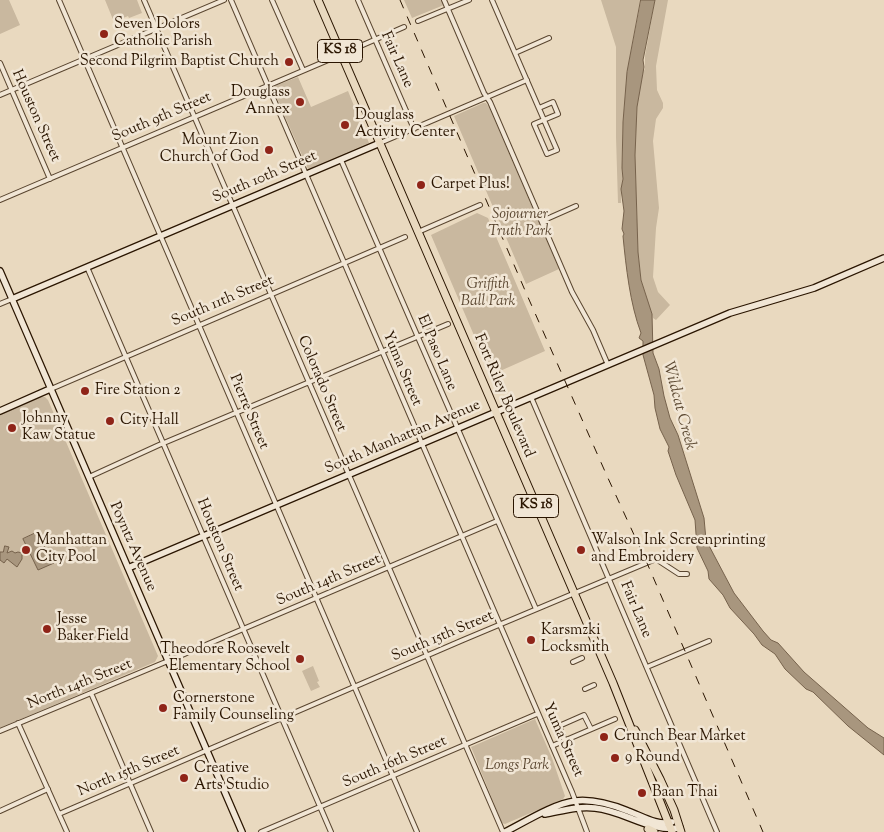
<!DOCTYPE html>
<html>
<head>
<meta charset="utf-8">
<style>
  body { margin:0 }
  canvas { display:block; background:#e9d9bf }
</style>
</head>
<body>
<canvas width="884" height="832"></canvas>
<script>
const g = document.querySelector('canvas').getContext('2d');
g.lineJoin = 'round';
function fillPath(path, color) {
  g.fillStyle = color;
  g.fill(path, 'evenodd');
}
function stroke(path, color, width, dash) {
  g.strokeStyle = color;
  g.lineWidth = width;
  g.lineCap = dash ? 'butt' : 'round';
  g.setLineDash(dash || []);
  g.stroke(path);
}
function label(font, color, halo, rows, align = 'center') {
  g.font = font + ' "Sorts Mill Goudy",serif';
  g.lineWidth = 5;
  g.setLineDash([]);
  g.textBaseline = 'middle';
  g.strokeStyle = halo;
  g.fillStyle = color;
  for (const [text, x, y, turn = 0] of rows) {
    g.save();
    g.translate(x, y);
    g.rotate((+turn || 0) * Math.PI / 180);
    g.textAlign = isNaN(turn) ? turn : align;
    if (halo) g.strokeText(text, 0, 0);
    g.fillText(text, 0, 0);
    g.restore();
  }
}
fillPath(new Path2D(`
  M0 0H9L20 25 0 34Z
  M105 0H137L142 13 129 18 128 16 114 22Z
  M404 0H442L444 5 412 18Z
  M601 0H641C629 59 619 121 623 182L621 189V203H618L616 137V47Z
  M655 0H668L656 66 657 90 663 103V108L656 119 653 141 659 208 656 228 653 277 658 292 670 305 656 320 653 318 641 280 638 252 635 154 637 107 641 76 645 69V56Z
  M298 77 311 107 348 91 369 143 308 169 272 87Z
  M483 103H486L489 107 559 269 526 284 454 116Z
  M477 213 488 218 545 351 491 375 431 235Z
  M39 397H45L48 400 158 656 155 662 0 728V415Z
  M313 666 319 681 317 682 320 687 311 691 302 671Z
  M535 719 552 758 565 796 563 799 505 824 502 823 471 747Z`), '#c9b89f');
const water = new Path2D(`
  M641 0H655L643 60 644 67 637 107 635 155 638 252 641 280 652 314 653 353 659 369 664 396 670 418 678 435 704 518 706 540 734 593 763 631 771 640 778 643 804 672 868 728 884 738V755L848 726 813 692 806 689 785 669 775 654 762 645 754 634 730 608 723 595 709 579 708 571 697 548 695 520 676 475 668 451 669 447 660 429 655 408 654 395 643 355V341L639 338 641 333C630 304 626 267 623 236L624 234 622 229 624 211 621 189 623 179 622 168 623 122 627 72Z
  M38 532 49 556H51L54 563 38 570 23 539Z
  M5 546 9 547 7 553 12 551 15 553 18 552 22 553V559L17 567 7 559 4 563 0 560V552H3Z`);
fillPath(water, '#a8967e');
stroke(water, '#76624c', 1);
const street = new Path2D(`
  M59 0 417 832
  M144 0 503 832
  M231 0 572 792 587 832
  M272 0 303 70
  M358 0 414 129
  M444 0 484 93 490 102 572 292 593 330 608 365
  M492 0C514 50 535 100 557 150L547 154 534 124 558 114 553 102 539 108
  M418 21 469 0
  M349 51 404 27
  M515 53 549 38
  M0 63 50 179
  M0 95 224 0
  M380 143 527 80
  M341 160 536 609
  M0 200 333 58
  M542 221 576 206
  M418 232 480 205
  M87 267 331 832
  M0 304 12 299
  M51 389 405 237
  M531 397 717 832
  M89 477 159 445 448 324
  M573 662 582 658
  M647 667 709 641
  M585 689 594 685
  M91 693 151 832
  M18 723 67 832
  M0 731 168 661 497 521
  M565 741 559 726 584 715 591 729
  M552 746 615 719
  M0 811 48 789
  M59 814 463 640 656 559 679 574H687
  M261 832 537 714`);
const secondary = new Path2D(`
  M0 271 242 832
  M12 299 380 143
  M0 411 50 389
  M128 568 730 313 814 288 884 258
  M545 814C562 811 577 806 595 808 625 811 648 832 680 828
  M505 832C525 822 553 804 575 801 592 799 613 805 628 811 642 816 657 826 672 822`);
const highway = new Path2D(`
  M318 0 613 683 672 832
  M635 730 660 779 674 810 681 832
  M648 829 654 832`);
stroke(street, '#5a4630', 6);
stroke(secondary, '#2a1500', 8);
stroke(highway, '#2a1500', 9);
stroke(street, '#f1e6d5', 4);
stroke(secondary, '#f1e6d5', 5.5);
stroke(highway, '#e9d9bf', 7);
stroke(new Path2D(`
  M400 0 527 295 607 476 647 563 763 832`), '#2a1500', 1, [9, 9]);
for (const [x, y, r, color] of [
  [104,34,5,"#8f2418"],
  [289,62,5,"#8f2418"],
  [300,102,5,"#8f2418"],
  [345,125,5,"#8f2418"],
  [269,150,5,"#8f2418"],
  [421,185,5,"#8f2418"],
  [85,391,5,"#8f2418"],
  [110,421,5,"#8f2418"],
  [12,428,5,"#8f2418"],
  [26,550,5,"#8f2418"],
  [581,550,5,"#8f2418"],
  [47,629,5,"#8f2418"],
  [531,640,5,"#8f2418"],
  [300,659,5,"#8f2418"],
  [163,708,5,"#8f2418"],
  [604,737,5,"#8f2418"],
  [615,758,5,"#8f2418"],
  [184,778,5,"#8f2418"],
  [642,793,5,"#8f2418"]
]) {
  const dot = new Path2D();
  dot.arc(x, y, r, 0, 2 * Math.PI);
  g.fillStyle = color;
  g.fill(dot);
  stroke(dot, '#f1e6d5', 2);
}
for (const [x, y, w] of [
  [340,51,45],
  [536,506,45]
]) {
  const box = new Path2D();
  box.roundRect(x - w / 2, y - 11.5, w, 23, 4);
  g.fillStyle = '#f1e6d5';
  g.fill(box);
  stroke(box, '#2a1500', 1);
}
label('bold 14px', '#2a1500', null, [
  ["KS 18",340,51],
  ["KS 18",536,506]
]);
label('15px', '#2a1500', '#f1e6d5', [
  ["Seven Dolors",114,25],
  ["Catholic Parish",114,42],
  ["Second Pilgrim Baptist Church",279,62,"right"],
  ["Douglass",290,93,"right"],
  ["Annex",290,110,"right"],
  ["Douglass",355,116],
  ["Activity Center",355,133],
  ["Mount Zion",259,141,"right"],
  ["Church of God",259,158,"right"],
  ["Carpet Plus!",431,185],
  ["Fire Station 2",95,391],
  ["Johnny",22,419],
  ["Kaw Statue",22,436],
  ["City Hall",120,421],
  ["Manhattan",36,541],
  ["City Pool",36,558],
  ["Walson Ink Screenprinting",591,541],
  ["and Embroidery",591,558],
  ["Jesse",57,620],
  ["Baker Field",57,637],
  ["Karsmzki",541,631],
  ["Locksmith",541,648],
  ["Theodore Roosevelt",290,650,"right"],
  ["Elementary School",290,667,"right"],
  ["Cornerstone",173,699],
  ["Family Counseling",173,716],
  ["Crunch Bear Market",614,737],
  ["9 Round",625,758],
  ["Creative",194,769],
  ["Arts Studio",194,786],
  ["Baan Thai",652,793]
], 'left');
label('15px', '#2a1500', '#f1e6d5', [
  ["Fair Lane",396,60,66],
  ["Houston Street",35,116,66],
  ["South 9th Street",162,118,-23],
  ["South 10th Street",265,178,-23],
  ["South 11th Street",223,302,-23],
  ["El Paso Lane",436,353,67],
  ["Yuma Street",401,369,67],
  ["Colorado Street",321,384,67],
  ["Fort Riley Boulevard",503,396,67],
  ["Pierre Street",248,412,67],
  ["South Manhattan Avenue",403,438,-23],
  ["Houston Street",219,545,67],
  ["Poyntz Avenue",132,547,66],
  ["South 14th Street",329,581,-23],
  ["Fair Lane",635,610,67],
  ["South 15th Street",443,637,-23],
  ["North 14th Street",80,685,-22],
  ["Yuma Street",562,740,66],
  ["South 16th Street",395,763,-23],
  ["North 15th Street",129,772,-23]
]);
label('italic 15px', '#5a4630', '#f1e6d5', [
  ["Sojourner",520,215],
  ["Truth Park",520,232],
  ["Griffith",488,285],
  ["Ball Park",488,302],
  ["Longs Park",517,766]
]);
label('italic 16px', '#5c4932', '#f1e6d5', [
  ["Wildcat Creek",678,406,75]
]);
</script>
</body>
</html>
